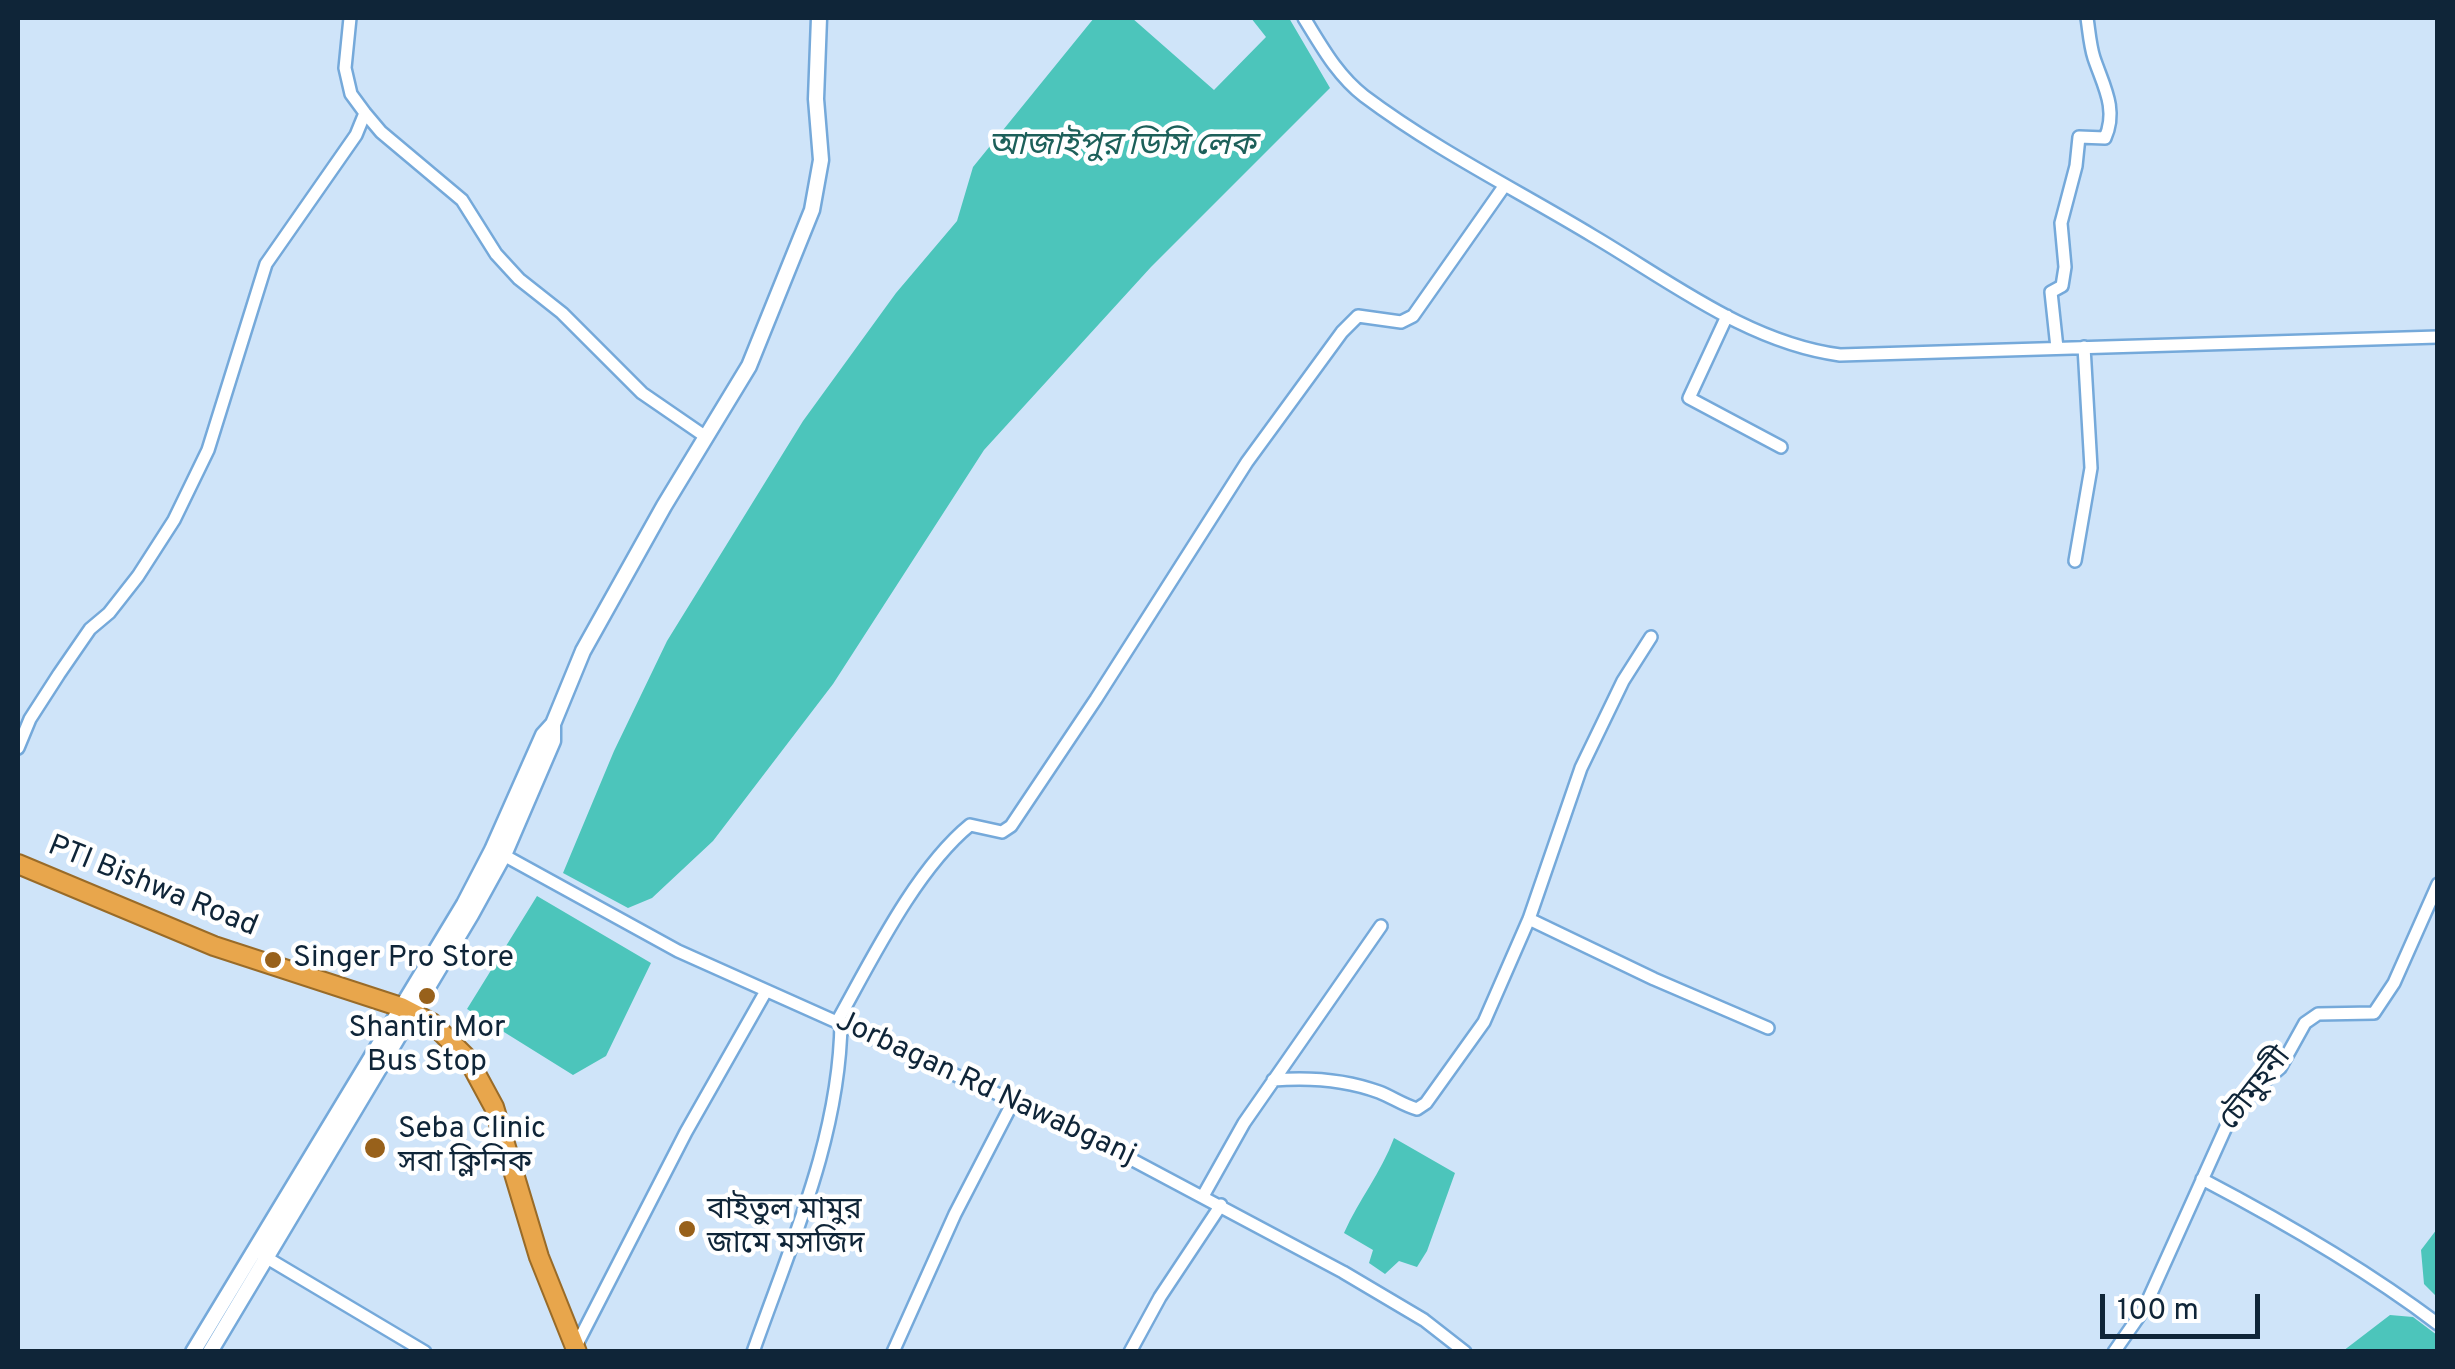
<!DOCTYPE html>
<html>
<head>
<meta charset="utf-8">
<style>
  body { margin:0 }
  #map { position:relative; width:2455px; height:1369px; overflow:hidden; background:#cfe4f9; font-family:Overpass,sans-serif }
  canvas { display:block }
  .frame { position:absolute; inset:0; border:20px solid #0f2538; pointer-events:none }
  .scale { position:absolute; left:2100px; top:1294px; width:160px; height:45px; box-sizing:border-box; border:5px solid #0f2538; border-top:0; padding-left:12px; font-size:30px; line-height:35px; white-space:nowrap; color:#0f2538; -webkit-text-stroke:8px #fff; paint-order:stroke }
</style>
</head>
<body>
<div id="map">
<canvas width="2455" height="1369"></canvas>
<div class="frame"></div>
<div class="scale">100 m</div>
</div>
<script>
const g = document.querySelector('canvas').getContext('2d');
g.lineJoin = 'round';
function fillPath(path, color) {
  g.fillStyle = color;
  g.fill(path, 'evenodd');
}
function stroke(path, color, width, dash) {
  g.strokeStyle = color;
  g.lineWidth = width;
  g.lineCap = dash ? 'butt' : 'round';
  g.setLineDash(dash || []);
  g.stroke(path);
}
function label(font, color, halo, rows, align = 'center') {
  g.font = font + ' Overpass,"Noto Sans Bengali",sans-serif';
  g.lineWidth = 9;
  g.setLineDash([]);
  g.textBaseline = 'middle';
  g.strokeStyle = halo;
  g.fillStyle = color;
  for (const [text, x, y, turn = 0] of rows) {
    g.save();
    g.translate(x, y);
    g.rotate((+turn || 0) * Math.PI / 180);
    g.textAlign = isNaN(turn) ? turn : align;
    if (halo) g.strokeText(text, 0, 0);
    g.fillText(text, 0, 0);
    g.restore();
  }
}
fillPath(new Path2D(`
  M1094 18H1132L1214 90 1266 37 1251 18H1289L1330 88 1151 267 984 450 833 684 713 841 652 898 628 908 563 873 614 751 667 641 803 421 896 293 957 221 973 167Z
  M537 896 651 963 606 1056 573 1075 467 1009Z
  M1394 1138 1455 1173 1427 1251 1417 1267 1399 1261 1385 1274 1369 1263 1373 1250 1344 1233C1359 1199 1381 1173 1394 1138Z
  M2437 1229V1297L2424 1284 2421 1250Z
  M2390 1315 2413 1317 2437 1335V1351H2343Z`), '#4cc5bb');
const minor = new Path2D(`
  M350 18 345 68 351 94 365 113 381 132 462 200 496 254 519 279 562 313 642 393 706 437
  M1304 18C1322 47 1337 75 1364 96 1436 150 1517 190 1593 236 1671 282 1749 343 1840 355L2438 337
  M1727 316 1689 398 1781 447
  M2057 348 2051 292 2062 286 2065 267 2061 223 2076 166 2079 137 2105 138C2118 109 2103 85 2094 58 2090 46 2089 31 2087 18
  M2075 561 2091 468 2084 347
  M18 748 30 719 59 674 90 629 109 613 138 576 174 520 208 450 266 264 356 135 365 113
  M498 852 678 951 1067 1125 1343 1272 1424 1320 1465 1352
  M1529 919 1654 979 1768 1028
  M838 1020C872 959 916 869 970 825L1002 832 1011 826 1096 699 1247 462 1342 332 1358 316 1401 322 1413 316 1505 185
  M1273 1080C1310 1077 1344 1079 1379 1092 1392 1097 1403 1105 1417 1109L1426 1103 1484 1022 1529 919 1581 768 1623 681 1651 637
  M2202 1179C2284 1222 2364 1268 2438 1324
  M1203 1196 1244 1123 1381 926
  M262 1255 425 1352
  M575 1348 686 1132 766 991
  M753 1352C791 1244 840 1136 841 1021
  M893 1352 955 1214 1014 1100
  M1130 1352 1160 1297 1221 1205
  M2114 1352 2144 1309 2235 1107 2280 1068 2305 1023 2318 1014 2374 1013 2394 983 2438 884`);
const tertiary = new Path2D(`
  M193 1352 464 904 492 850 543 735 553 724
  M210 1352 471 915 504 855 553 741V724L583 651 664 506 749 366 812 210 821 160 816 99 819 18`);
const trunk = new Path2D(`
  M18 864 214 946 401 1007 432 1023 468 1059 494 1107 539 1257 577 1352`);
stroke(minor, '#75a9da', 16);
stroke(tertiary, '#75a9da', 19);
stroke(trunk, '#996b28', 22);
stroke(minor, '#fff', 11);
stroke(tertiary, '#fff', 14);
stroke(trunk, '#e8a64c', 18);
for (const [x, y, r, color] of [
  [273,960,10,"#98611b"],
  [427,996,10,"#98611b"],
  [375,1148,12,"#98611b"],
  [687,1229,10,"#98611b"]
]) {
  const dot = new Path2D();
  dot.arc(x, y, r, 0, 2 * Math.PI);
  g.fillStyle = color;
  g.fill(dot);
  stroke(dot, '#fff', 4);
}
label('30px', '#0f2538', '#fff', [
  ["PTI Bishwa Road",152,888,22],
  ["Jorbagan Rd Nawabganj",985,1090,25],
  ["চৌমুহনী",2257,1090,-52]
]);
label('30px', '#0f2538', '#fff', [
  ["Singer Pro Store",293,960],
  ["Shantir Mor",427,1030,"center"],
  ["Bus Stop",427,1064,"center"],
  ["Seba Clinic",398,1131],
  ["সবা ক্লিনিক",398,1165],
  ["বাইতুল মামুর",707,1212],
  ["জামে মসজিদ",707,1246]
], 'left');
label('italic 32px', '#1d605a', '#fff', [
  ["আজাইপুর ডিসি লেক",1122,148]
]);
</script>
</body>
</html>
